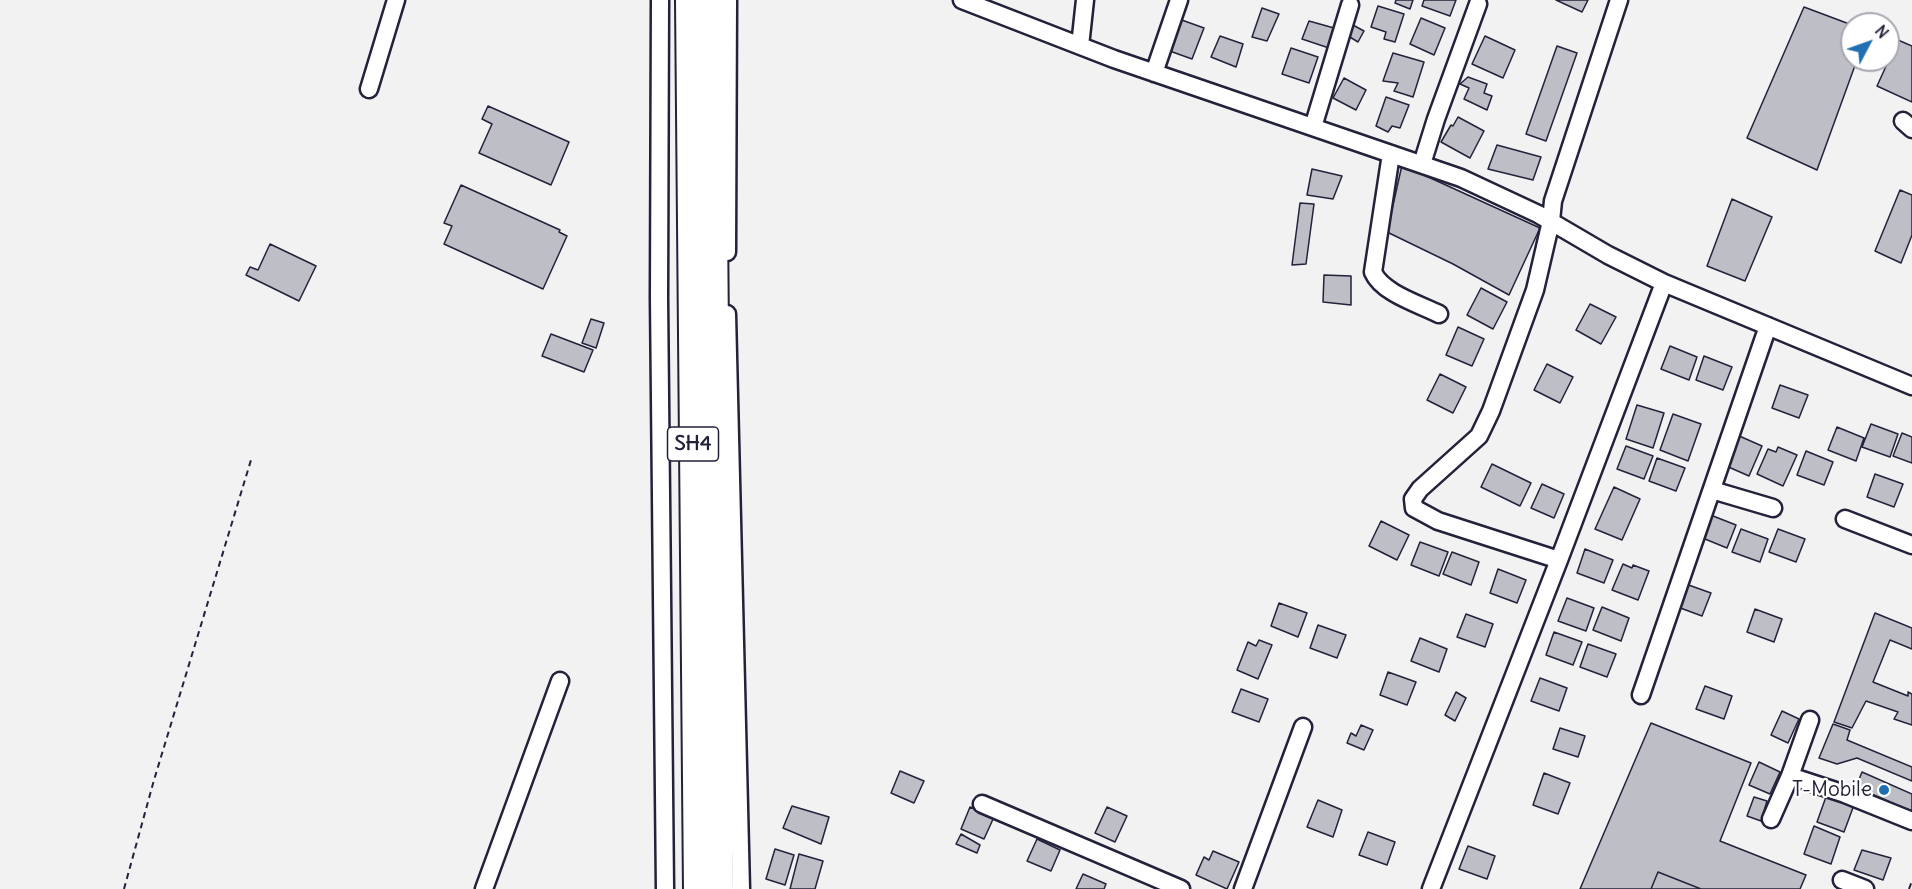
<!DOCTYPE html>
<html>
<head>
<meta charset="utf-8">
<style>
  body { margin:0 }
  #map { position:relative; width:1912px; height:889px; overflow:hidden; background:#f2f2f3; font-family:Delius,sans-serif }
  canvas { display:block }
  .north { position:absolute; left:1840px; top:12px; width:60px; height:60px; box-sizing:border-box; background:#fff; border:2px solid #a7a7b1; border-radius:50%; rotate:49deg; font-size:16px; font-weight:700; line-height:24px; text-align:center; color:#22223b }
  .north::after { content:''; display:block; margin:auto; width:21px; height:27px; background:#1f6fb2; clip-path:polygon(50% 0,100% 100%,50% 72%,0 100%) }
</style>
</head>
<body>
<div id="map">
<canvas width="1912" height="889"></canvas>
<div class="north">N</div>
</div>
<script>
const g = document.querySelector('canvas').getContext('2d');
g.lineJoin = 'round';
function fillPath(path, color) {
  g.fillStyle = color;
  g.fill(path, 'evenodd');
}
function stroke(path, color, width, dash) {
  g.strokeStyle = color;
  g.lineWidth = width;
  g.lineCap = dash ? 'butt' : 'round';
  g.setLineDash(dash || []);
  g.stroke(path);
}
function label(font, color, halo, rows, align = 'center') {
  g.font = font + ' Delius,sans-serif';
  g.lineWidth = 4.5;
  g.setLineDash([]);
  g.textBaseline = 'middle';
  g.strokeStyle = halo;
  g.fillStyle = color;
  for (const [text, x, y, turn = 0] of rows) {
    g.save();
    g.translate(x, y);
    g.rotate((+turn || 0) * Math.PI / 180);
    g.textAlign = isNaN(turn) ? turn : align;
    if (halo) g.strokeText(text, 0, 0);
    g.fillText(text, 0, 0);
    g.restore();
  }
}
const building = new Path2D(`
  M1396 0H1413L1410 9 1395 3Z
  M1424 0H1456L1450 16 1422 6Z
  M1556 0H1588L1582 12Z
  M1378 6 1404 14 1395 42 1384 39 1386 32 1371 27Z
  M1804 7 1852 25V60H1857L1817 170 1747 138Z
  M1262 8 1279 14 1267 41 1252 37Z
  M1421 18 1445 28 1434 55 1410 44Z
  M1179 19 1204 28 1192 59 1167 50Z
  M1309 21 1334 28 1329 48 1302 39Z
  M1351 24 1364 31 1358 42 1345 34Z
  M1220 36 1243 44 1236 67 1211 57Z
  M1485 36 1515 50 1503 78 1472 64Z
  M1898 40 1912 46V102L1877 86Z
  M1557 46 1577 53 1546 141 1526 134Z
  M1291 48 1318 57 1309 83 1282 74Z
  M1393 53 1424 62 1413 97 1394 91 1398 83 1383 81Z
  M1468 77 1487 84 1484 93 1492 96 1487 110 1464 99 1469 88 1460 84Z
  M1344 78 1366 90 1356 110 1333 98Z
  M1386 97 1409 105 1400 128 1392 126 1388 132 1376 126Z
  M488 106 569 142 551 185 479 153 492 124 482 119Z
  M1458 117 1484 131 1470 158 1441 142 1451 125 1453 126Z
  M1497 145 1541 157 1533 180 1488 169Z
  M1402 165 1540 228 1509 295 1453 264 1387 232Z
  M1312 169 1342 176 1333 199 1307 195Z
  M461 185 560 230 559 232 567 236 543 289 444 244 452 226 444 223Z
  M1900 190 1912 195V235L1901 263 1875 251Z
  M1732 199 1772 217 1745 281 1707 266Z
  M1300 203 1314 204 1306 264 1292 265Z
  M270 244 316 266 299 301 246 275 250 267 258 270Z
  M1324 275 1351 276V305L1323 302Z
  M1481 288 1507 302 1493 329 1467 315Z
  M1590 304 1616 317 1601 344 1576 330Z
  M591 319 604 323 596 348 582 343Z
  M1458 327 1484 339 1472 366 1446 355Z
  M551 334 593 350 584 372 542 356Z
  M1670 346 1697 357 1689 380 1661 369Z
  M1704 356 1732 367 1723 390 1696 380Z
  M1547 364 1573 377 1560 403 1534 390Z
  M1440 374 1466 387 1453 413 1427 400Z
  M1780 385 1808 395 1799 418 1772 408Z
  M1637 405 1664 413 1653 448 1626 439Z
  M1673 414 1701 424 1688 461 1660 450Z
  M1871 424 1898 434 1890 457 1862 447Z
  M1837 427 1864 438 1856 461 1828 450Z
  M1902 433 1912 437V463L1893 456Z
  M1737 435 1762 446 1749 476 1724 465Z
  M1626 446 1653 456 1644 479 1617 469Z
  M1778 447 1797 455 1783 486 1757 474 1768 449 1776 452Z
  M1806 451 1833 462 1824 485 1797 475Z
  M1657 458 1685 468 1676 491 1649 481Z
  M1492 464 1531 483 1520 506 1481 487Z
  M1875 474 1903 484 1894 507 1867 497Z
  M1542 484 1564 494 1554 518 1531 508Z
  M1614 487 1640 499 1622 540 1595 529Z
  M1708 514 1736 525 1727 548 1700 537Z
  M1381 521 1409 535 1397 560 1369 546Z
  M1741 529 1768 539 1760 562 1732 552Z
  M1778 529 1805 539 1796 562 1769 552Z
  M1420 542 1448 552 1439 576 1411 565Z
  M1585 549 1613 560 1604 583 1577 573Z
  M1452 552 1479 562 1471 585 1443 574Z
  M1623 564 1632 568 1633 565 1649 571 1638 600 1612 590Z
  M1498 569 1526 580 1517 603 1490 593Z
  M1683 583 1711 593 1702 616 1675 606Z
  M1567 598 1594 608 1586 631 1558 621Z
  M1279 603 1307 613 1298 637 1271 626Z
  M1602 607 1629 618 1621 641 1593 630Z
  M1755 609 1782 619 1774 642 1747 632Z
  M1875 613 1912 628V649L1890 640 1873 682 1908 696V692L1912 694V725L1894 719 1898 712 1866 701 1852 728 1834 722Z
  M1466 614 1493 624 1485 647 1457 637Z
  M1318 625 1346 635 1337 658 1310 648Z
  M1554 632 1582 642 1573 665 1546 655Z
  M1420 638 1447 649 1439 672 1411 661Z
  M1259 640 1272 645 1258 679 1237 670 1248 642 1256 646Z
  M1588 644 1616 654 1607 677 1580 667Z
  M1388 672 1416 682 1407 705 1380 695Z
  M1540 678 1567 688 1559 711 1531 701Z
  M1705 686 1732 696 1724 719 1696 709Z
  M1241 689 1268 699 1259 722 1232 712Z
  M1456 692 1466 698 1455 721 1445 715Z
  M1782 711 1799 719 1788 743 1771 735Z
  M1651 723 1751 763 1720 841 1806 875 1800 889H1701L1658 872 1651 889H1580Z
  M1833 724 1850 730 1847 740 1912 767V781L1857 758 1837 764 1819 758Z
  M1361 725 1373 730 1364 750 1347 743 1351 733 1356 736Z
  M1560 728 1585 736 1578 757 1553 749Z
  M1759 762 1780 772 1770 794 1749 785Z
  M900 771 924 781 914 803 891 793Z
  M1862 772 1912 794V812L1856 787Z
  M1544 773 1570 783 1558 814 1533 805Z
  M1827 794 1854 805 1844 832 1817 822Z
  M1754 797 1767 801 1761 821 1747 816Z
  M1318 800 1342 810 1333 837 1307 827Z
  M792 806 829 817 821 844 783 828Z
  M970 807 994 817 984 839 961 829Z
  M1107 807 1127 816 1115 842 1095 833Z
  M1814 826 1840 837 1831 864 1804 854Z
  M1368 832 1395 842 1387 865 1359 855Z
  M961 834 980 845 977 853 956 844Z
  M1037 839 1060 850 1051 871 1027 861Z
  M1468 846 1495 856 1487 879 1459 869Z
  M775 849 794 855 785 885 766 879Z
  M1862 850 1891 858 1883 880 1854 870Z
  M1213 851 1239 862 1227 889 1196 875 1204 857 1209 860Z
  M799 854 823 861 815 889H790Z
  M1658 872 1701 889H1651Z
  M1083 874 1106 884 1104 889H1076Z`);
fillPath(building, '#bebec6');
stroke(building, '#22223b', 1.5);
const minor = new Path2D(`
  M660 0 659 298 665 889
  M962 0 1114 59 1461 178 1538 214 1608 255 1664 283 1912 386
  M1080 46 1085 0
  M1154 73 1179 0
  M369 89 396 0
  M1903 121 1912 129
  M1313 127 1350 5
  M1391 154 1373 272C1382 293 1419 304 1439 314
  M1422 164 1436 119 1478 4
  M727 252 728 0
  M727 314 741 889
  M1712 490 1773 508
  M1845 519 1912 545
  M1559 560 1438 521 1414 508 1413 499 1420 489 1479 436 1491 411 1535 290 1551 221 1553 201 1619 0
  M1641 695 1768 326
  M1790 776 1845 794 1912 821
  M982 804 1181 889
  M1771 819 1790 776 1810 720
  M1842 880 1865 889
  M484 889 560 681
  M1243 889 1303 727
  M1431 889 1559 560 1664 283`);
const highway = new Path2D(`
  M689 0 697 889
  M712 0 720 889`);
stroke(minor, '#22223b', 21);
stroke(highway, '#22223b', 30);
stroke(new Path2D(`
  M124 889 154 780 251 460
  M1909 889 1912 881`), '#22223b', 2, [6, 4.5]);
stroke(minor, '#fff', 16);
stroke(highway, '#fff', 26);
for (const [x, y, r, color] of [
  [1884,790,6,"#1f6fb2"]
]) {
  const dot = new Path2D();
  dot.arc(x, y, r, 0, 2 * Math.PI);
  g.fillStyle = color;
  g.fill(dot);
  stroke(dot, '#fff', 2);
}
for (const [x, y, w] of [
  [693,444,51]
]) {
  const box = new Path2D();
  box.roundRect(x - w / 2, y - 17, w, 34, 4.5);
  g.fillStyle = '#fff';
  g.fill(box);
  stroke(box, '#22223b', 1.5);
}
label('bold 20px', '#22223b', null, [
  ["SH4",693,444]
]);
label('21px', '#22223b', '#fff', [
  ["T-Mobile",1872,790]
], 'right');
</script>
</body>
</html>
